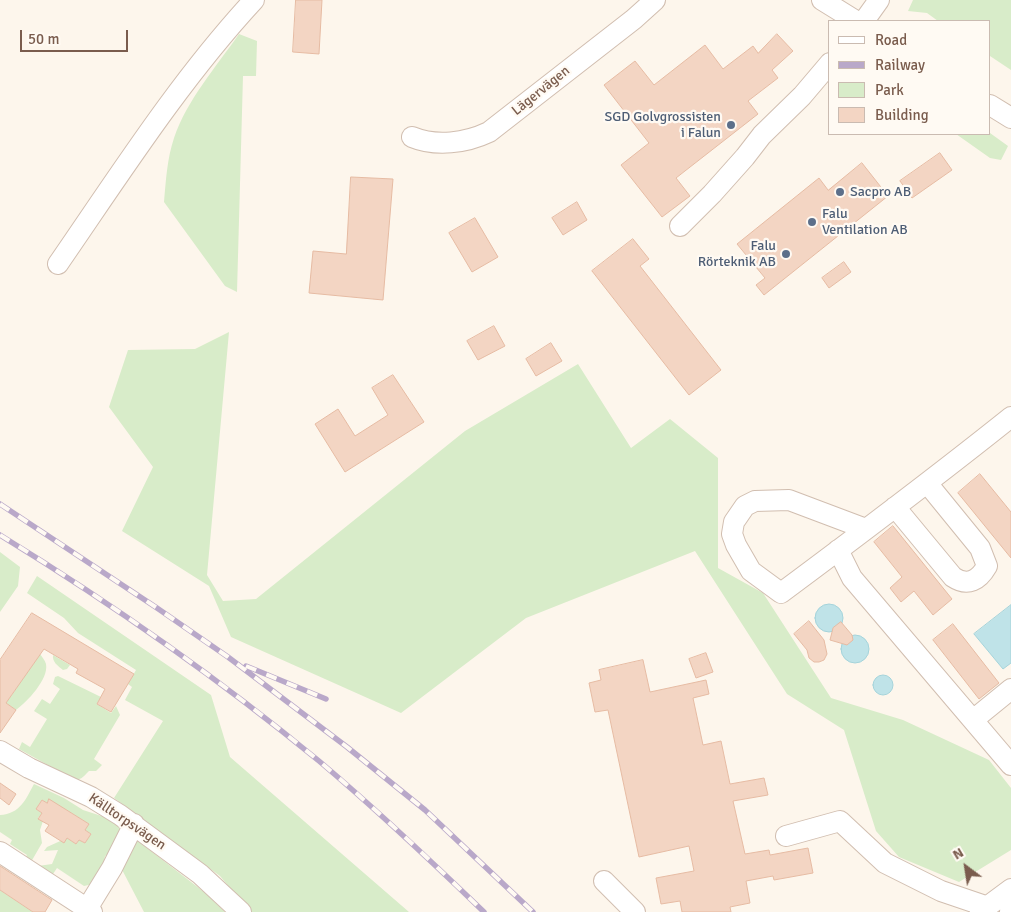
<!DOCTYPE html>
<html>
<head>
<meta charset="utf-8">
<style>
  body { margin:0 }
  #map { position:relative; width:1011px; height:912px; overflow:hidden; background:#fdf6ec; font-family:Signika,sans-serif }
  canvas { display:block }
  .legend { position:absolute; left:828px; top:20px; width:162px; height:115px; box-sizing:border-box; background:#fffaf3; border:1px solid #cabbb1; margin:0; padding:6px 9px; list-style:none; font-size:15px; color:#7a5c4d }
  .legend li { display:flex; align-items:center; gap:10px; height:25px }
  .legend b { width:25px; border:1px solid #cabbb1 }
  .north { position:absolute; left:941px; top:842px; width:50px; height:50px; -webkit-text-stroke:4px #fffaf3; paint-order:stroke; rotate:329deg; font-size:14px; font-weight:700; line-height:20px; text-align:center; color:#7a5c4d }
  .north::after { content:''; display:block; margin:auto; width:18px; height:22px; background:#7a5c4d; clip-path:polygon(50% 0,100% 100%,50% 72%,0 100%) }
  .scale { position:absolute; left:20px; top:30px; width:108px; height:22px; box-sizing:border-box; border:2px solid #7a5c4d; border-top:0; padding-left:6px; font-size:15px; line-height:18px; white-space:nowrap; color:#7a5c4d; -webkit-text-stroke:4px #fffaf3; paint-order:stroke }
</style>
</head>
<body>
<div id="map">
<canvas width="1011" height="912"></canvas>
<ul class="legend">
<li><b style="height:6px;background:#fff"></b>Road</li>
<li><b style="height:6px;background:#b9a8c9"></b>Railway</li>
<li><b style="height:14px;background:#d8ecc9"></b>Park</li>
<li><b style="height:14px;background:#f3d5c3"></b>Building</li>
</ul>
<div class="north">N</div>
<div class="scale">50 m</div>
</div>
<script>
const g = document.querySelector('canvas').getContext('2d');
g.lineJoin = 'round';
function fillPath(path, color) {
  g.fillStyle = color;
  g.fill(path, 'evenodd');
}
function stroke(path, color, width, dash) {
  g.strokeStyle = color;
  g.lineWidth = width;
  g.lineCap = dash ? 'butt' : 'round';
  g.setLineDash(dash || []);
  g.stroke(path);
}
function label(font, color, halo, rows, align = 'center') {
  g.font = font + ' Signika,sans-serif';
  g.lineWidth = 4.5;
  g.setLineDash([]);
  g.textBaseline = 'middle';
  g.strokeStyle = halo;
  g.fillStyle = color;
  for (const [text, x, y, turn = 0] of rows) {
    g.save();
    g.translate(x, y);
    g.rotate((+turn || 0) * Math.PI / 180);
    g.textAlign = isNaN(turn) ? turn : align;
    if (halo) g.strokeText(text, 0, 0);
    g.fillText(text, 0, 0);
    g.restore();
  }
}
fillPath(new Path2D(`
  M913 0H1011V70L990 56V21H938L927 13 908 11Z
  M239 34 257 41 256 76H243L237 292 225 286 164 202C166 180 167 159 174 138 187 100 216 67 239 34Z
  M990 133 1008 146 1001 160 990 158 956 134Z
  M229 332 207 575 223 601 256 599 465 431 578 364 631 448 670 419 718 458V568L763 593 831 698 903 720 989 760 1011 788V850L959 882 899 857 876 831 844 730 787 694 695 551 526 618 401 713 231 637 209 586 122 531 153 467 109 407 128 350 195 349Z
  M0 552 20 567 18 586 0 612Z
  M37 576 211 695 230 757 409 912H250L220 876 114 798 163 721 125 700 132 687 128 684 136 670 78 633 64 618 27 593Z
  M40 654C42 657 45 660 46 664 49 679 27 702 16 710L6 703Z
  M53 655 70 665 67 669 63 670C58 666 52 662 53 655Z
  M58 676 101 697 97 704 111 713 116 706 120 715 94 759 102 765 96 771H89C84 776 81 781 73 779L19 749 22 742 30 747 47 719 34 711 42 699 50 704 60 689 53 684 55 677Z
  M34 784 64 798 83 810 120 822 123 828 117 851 105 856 103 868 93 884 84 886 57 868 49 880 38 866 52 864 58 850 44 851 47 847 67 838 76 844 79 840 85 843 91 834 85 830 89 824 49 800 47 803 42 800 36 809 42 813 38 818 43 821 40 830 42 843 31 862 23 861 27 855 10 844 12 840 0 832V815C20 814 26 799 34 784Z
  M134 838 204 892 225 912H144L118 862Z
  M0 890 33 912H0Z`), '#d8ecc9');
const water = new Path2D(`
  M815 618a14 14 0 1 1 28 0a14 14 0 1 1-28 0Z
  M1011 605V663L1003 669 974 634Z
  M841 649a14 14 0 1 1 28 0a14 14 0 1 1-28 0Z
  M873 685a10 10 0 1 1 20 0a10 10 0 1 1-20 0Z`);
fillPath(water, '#bfe3e8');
stroke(water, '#a5d3da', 1);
const building = new Path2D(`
  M296 0H322L319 54 293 52Z
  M777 34 793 51 772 70 778 78 748 101 758 114 676 178 690 196 662 217 621 165 649 143 604 85 635 61 654 85 705 45 723 69 753 46 758 53Z
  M940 153 952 170 912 198 900 181Z
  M862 163 888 196 764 295 756 285 765 278 737 244 819 178 828 190Z
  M351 177 393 179 383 300 309 293 313 251 346 254Z
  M577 202 587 220 563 235 552 218Z
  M475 218 498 257 472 272 449 233Z
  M633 239 649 259 640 266 721 370 689 395 592 271Z
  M844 262 851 272 829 288 822 278Z
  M494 326 505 346 478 360 467 341Z
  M551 343 562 361 536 376 526 359Z
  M393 375 424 422 345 472 315 424 338 409 355 436 388 415 372 388Z
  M980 474 1011 512V558L958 493Z
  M893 526 952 599 933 615 914 591 901 602 890 588 902 577 874 542Z
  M32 613 134 674 111 712 97 704 105 689 76 673 78 669 44 649 6 703 16 710 0 733V660Z
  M809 621 824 640 827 654 824 660 819 662H814L809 658 807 650 794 634Z
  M841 622 852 635 853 640 847 645 830 640 833 628Z
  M953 624 999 683 979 699 933 640Z
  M706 653 713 672 696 678 689 659Z
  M643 660 650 692 706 680 709 694 693 698 703 745 721 741 730 784 764 778 768 795 733 801 745 854 769 850 770 855 808 848 813 873 774 880 773 876 746 881 750 903 730 907 731 912H682L680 901 661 904 656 878 694 871 689 846 639 857 608 710 595 712 589 683 601 680 599 670Z
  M0 783 16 794 9 805 0 798Z
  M49 799 89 824 85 830 91 834 85 843 79 840 76 844 67 838 64 843 45 831 49 825 38 819 42 813 36 809 42 800 47 803Z
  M0 866 52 900 45 912H33L0 890Z`);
fillPath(building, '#f3d5c3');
stroke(building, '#e6bba3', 1);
const minor = new Path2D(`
  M822 0 856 21
  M864 21 879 0
  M990 105 1011 118
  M412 137C436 147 466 143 489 132L634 19 655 0
  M680 226 712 194 745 157 762 135 802 96 830 63
  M58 264C120 174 180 80 254 0
  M895 507 953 577C968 587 979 580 987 566L980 548 927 483
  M866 529 789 500 755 501 745 506 734 522 732 534 736 545 751 571 781 593C859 535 936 477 1011 417
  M838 550 852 578 1011 765
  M973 720 1011 689
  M0 751 29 768 91 797 120 815 200 874 241 912
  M786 836 840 821 885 863 941 891 988 907
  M0 852 92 912
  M604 881 635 912
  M85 912 112 868 134 824
  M980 912 1011 889
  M1010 912 1011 905`);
stroke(minor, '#d1beb0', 22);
stroke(minor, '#fff', 20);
const rail = new Path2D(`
  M0 504 157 608 228 657 347 747 425 810 533 912
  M0 535C111 603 218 678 319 761 376 809 430 860 484 912
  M246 666 326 699`);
stroke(rail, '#b9a8c9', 5.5);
stroke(rail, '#fffaf3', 4, [11]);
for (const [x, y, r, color] of [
  [731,125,5,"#5c6f8a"],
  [840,192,5,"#5c6f8a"],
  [812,222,5,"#5c6f8a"],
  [786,254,5,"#5c6f8a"]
]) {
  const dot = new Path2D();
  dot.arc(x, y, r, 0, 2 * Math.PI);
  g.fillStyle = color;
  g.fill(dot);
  stroke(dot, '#fffaf3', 2);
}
label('14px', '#7a5c4d', '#fffaf3', [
  ["Lägervägen",541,91,-39],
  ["Källtorpsvägen",127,822,34]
]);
label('14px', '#4e5e75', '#fffaf3', [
  ["SGD Golvgrossisten",721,117],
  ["i Falun",721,133],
  ["Sacpro AB",850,192,"left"],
  ["Falu",822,214,"left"],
  ["Ventilation AB",822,230,"left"],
  ["Falu",776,246],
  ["Rörteknik AB",776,262]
], 'right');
</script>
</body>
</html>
